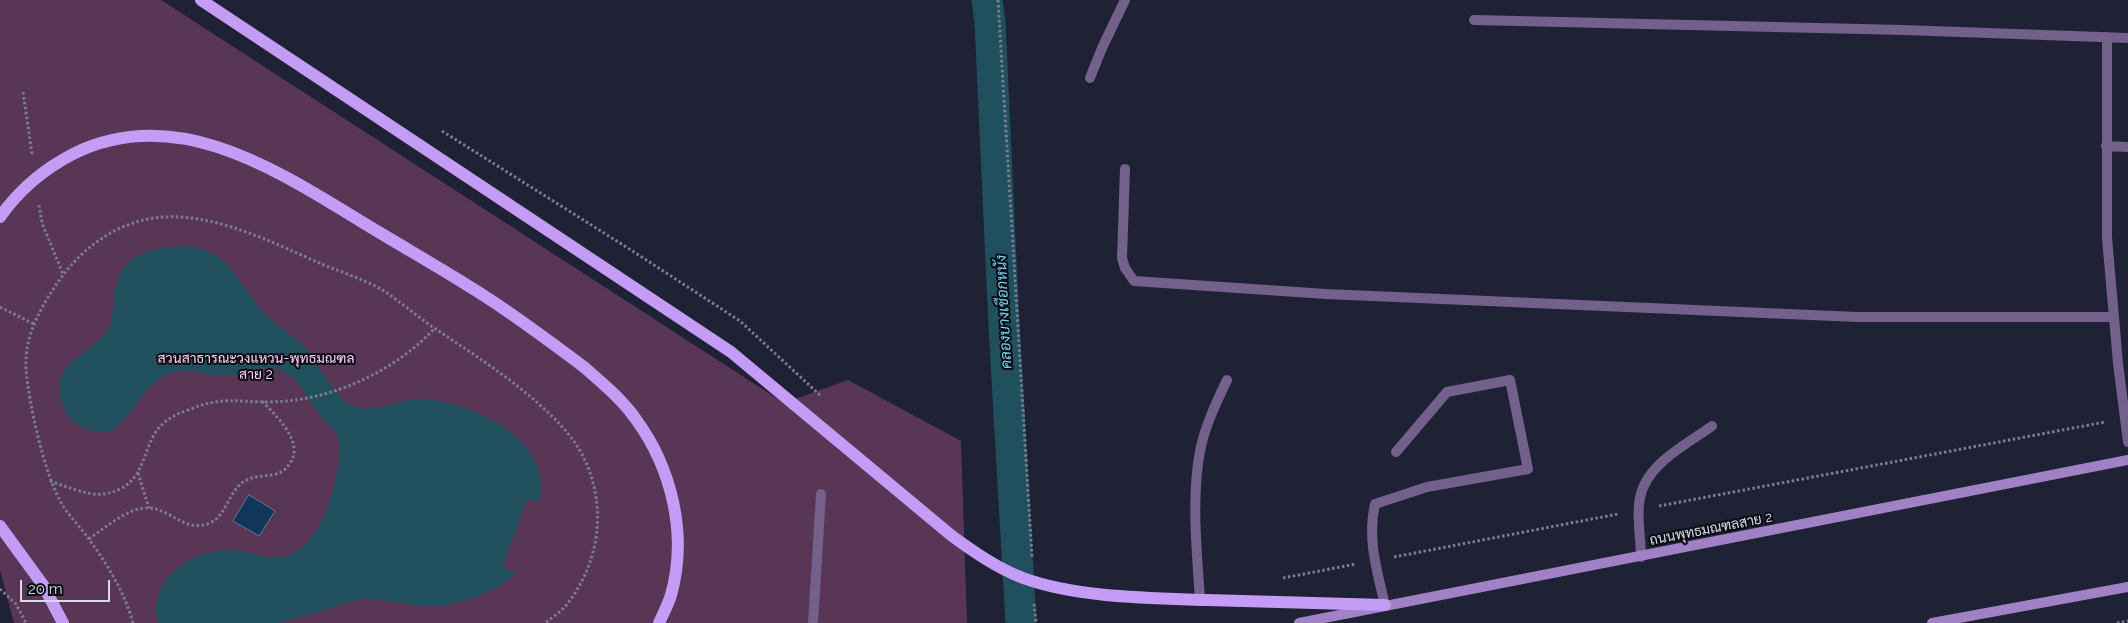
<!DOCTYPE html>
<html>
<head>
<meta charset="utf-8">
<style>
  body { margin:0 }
  #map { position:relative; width:2128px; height:623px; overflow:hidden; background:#1f2234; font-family:Raleway,sans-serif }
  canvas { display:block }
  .scale { position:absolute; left:20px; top:580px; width:90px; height:22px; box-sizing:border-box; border:2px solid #d8dbe8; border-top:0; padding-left:6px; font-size:15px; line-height:18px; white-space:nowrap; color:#d8dbe8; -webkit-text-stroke:4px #0a0c14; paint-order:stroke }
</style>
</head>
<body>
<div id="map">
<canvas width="2128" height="623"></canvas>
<div class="scale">20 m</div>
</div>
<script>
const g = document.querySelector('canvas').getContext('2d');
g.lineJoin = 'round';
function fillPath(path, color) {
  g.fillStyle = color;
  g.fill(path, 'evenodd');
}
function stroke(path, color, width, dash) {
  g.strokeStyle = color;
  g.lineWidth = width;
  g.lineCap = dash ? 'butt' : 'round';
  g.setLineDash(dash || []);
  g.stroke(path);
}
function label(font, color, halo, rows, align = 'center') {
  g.font = font + ' Raleway,Sarabun,sans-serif';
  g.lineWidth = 4;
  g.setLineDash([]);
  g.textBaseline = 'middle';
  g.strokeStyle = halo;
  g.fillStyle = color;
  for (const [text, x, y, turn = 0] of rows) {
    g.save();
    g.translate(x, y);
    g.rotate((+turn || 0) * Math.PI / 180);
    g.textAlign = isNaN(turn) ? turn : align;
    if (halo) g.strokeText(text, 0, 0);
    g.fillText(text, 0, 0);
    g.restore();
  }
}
fillPath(new Path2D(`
  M0 0H161L784 403 848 380 961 441 967 623H14L0 570Z`), '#5a3656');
fillPath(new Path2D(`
  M188 246C234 253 237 284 265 314 278 327 295 336 308 351 321 366 334 399 353 406 372 414 396 400 416 399 455 397 523 426 537 465 542 477 541 490 540 502L527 499 503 566 516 574C487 597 452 610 415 605 396 603 380 598 361 599L280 623H158C148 578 191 550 232 550 252 550 269 563 289 555 315 545 328 511 334 486 337 470 345 449 336 433 333 427 325 423 321 417 308 401 299 374 276 369 262 365 240 376 223 376 203 375 185 366 166 375 130 393 126 451 80 426 70 421 65 412 62 402 49 362 89 357 106 332 113 322 113 310 114 298 118 254 150 246 188 246Z`), '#204f5e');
stroke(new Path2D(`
  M987 0 990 22 1004 326 1021 623`), '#204f5e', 31);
const building = new Path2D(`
  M249 495 275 511 259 536 233 521Z`);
fillPath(building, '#10375a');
stroke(building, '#66788a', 1);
stroke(new Path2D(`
  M998 0 1032 557
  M23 92 32 154
  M442 131 631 250 740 321 821 396
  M39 205 42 223 63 274
  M0 307 34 324
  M138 473 149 508
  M50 481C65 486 79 492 94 494 104 495 111 493 120 489 143 478 143 453 155 433 164 420 174 415 188 410 223 396 235 402 270 402 331 401 394 372 435 328
  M1659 506 2105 422
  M89 539C103 529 130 506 149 508 171 509 184 533 210 523 226 516 228 493 243 482 254 475 264 477 276 474 283 472 287 468 290 463 305 442 275 415 262 401
  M1394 557 1618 514
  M1283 578 1356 564
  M0 589 16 604 26 623
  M1034 604 1036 623
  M133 623C125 593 107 564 89 539 81 528 71 518 63 506 45 477 29 405 26 369 24 337 40 308 58 282 81 249 114 224 154 218 211 210 273 243 324 265 344 273 366 280 384 291 402 303 419 318 437 330 481 359 561 410 584 458 607 506 600 561 568 603 562 611 553 617 545 623
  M2117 623 2128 621`), '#7a7d8d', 3, [2.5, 2.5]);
stroke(new Path2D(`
  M1641 557C1641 539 1636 515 1640 498 1646 464 1686 445 1712 426
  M1385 605C1377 571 1367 539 1375 504L1427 487 1528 469 1510 380 1447 392 1396 452
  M813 623 821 494`), '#73608b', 10);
stroke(new Path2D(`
  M1474 20 1904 30 2128 38
  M2107 37V238L2118 363 2128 442
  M1090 78 1102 48 1125 0
  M2106 146 2128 147
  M1125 169 1122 258 1125 268 1134 281 1326 294 1857 317H2114
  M1200 600C1197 551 1191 500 1200 451 1205 426 1216 403 1227 380`), '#73608b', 10);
stroke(new Path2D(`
  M1299 623 2128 460
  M1932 623 2128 587`), '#a081c6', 10);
stroke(new Path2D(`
  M201 0 731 352 952 536C974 552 997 568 1023 578 1078 598 1149 598 1207 600 1266 602 1326 603 1385 605
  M584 367C602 383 621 398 635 418 672 468 688 535 671 595 668 605 663 614 659 623
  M0 526 43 585 63 623`), '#c49bf5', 12);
stroke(new Path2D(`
  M0 217C19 190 44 169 73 154 183 99 291 180 382 234 417 255 452 275 486 297 520 319 552 343 584 367`), '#c49bf5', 12);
label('14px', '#ffcff7', '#0a0c14', [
  ["สวนสาธารณะวงแหวน-พุทธมณฑล",256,359],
  ["สาย 2",256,375]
]);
label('14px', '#d8dbe8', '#0a0c14', [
  ["ถนนพุทธมณฑลสาย 2",1711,529,-11]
]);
label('italic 15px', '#77d5f5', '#0a0c14', [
  ["คลองบางเชือกหนัง",1004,312,-93]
]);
</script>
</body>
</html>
